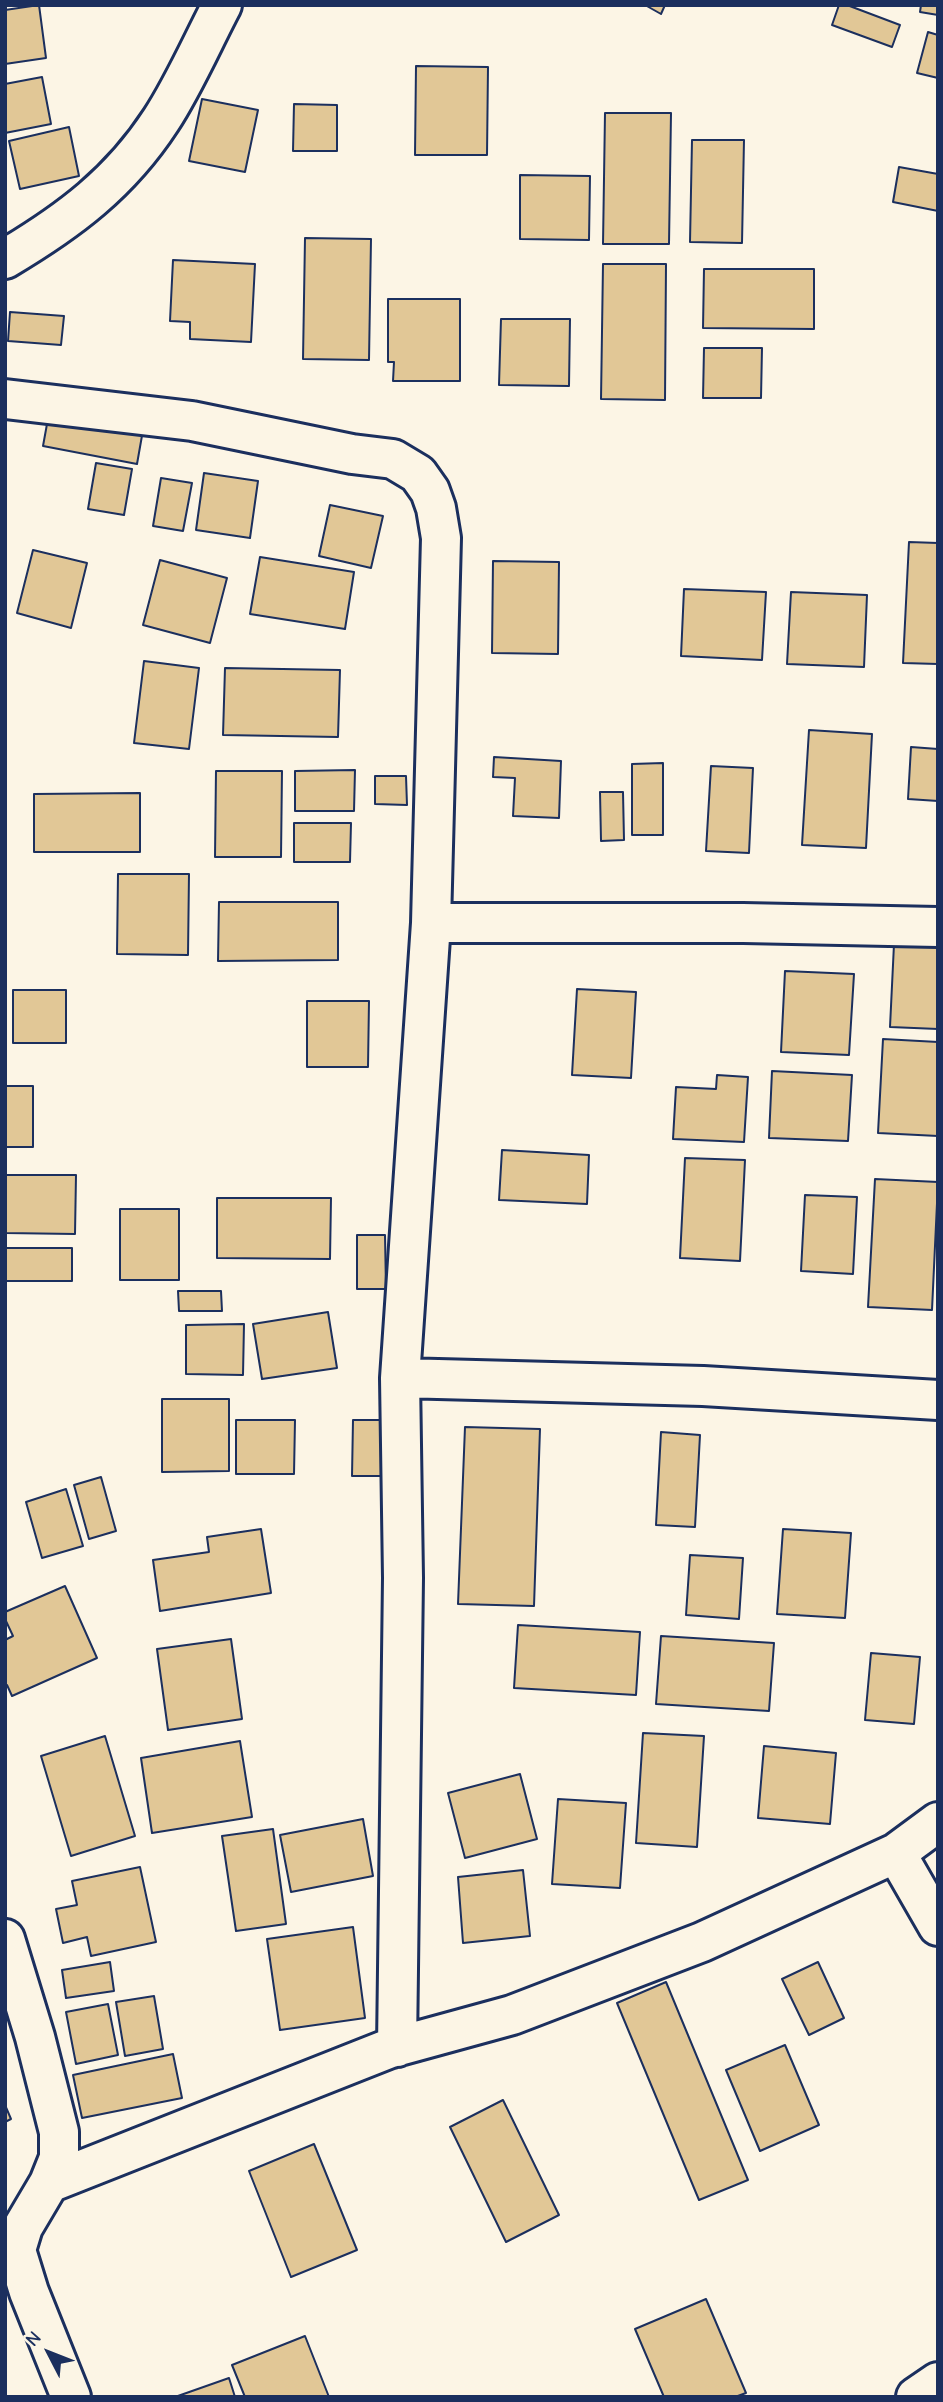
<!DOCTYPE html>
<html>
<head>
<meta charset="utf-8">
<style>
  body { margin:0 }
  #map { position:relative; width:943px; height:2402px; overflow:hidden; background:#fcf5e5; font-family:"Comic Neue",sans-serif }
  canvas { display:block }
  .frame { position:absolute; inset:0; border:7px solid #1b2f5e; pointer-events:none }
  .north { position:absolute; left:14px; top:2318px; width:70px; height:70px; -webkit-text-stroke:5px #fcf5e5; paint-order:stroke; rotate:312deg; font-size:19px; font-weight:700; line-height:28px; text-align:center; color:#1b2f5e }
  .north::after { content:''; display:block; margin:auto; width:24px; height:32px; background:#1b2f5e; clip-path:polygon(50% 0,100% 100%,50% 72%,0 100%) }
</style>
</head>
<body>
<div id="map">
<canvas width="943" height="2402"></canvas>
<div class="frame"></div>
<div class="north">N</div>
</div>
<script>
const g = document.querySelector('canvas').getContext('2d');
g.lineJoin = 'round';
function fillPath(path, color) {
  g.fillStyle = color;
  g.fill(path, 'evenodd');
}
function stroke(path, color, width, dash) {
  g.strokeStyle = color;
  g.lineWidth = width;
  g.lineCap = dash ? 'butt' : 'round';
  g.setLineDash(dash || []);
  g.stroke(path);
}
const building = new Path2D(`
  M39 5 46 58 5 64V10Z
  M645 5H665L661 14Z
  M839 5H847L900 25 892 47 832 25Z
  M921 5H938V15L920 12Z
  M928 32 938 35V78L917 73Z
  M416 66 488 67 487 155H415Z
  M42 77 51 124 5 133V84Z
  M202 99 258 110 245 172 189 161Z
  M294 104 337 105V151H293Z
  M605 113H671L669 244H603Z
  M69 127 79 176 20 189 9 141Z
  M692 140H744L742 243 690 242Z
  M899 167 938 174V211L893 202Z
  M520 175 590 176 589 240 520 239Z
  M305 238 371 239 369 360 303 359Z
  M173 260 255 264 251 342 190 339V322L170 321Z
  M603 264H666L665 400 601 399Z
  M704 269H814V329L703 328Z
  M388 299H460V381H393L394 362H388Z
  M10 312 64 316 61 345 8 341Z
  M501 319H570L569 386 499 385Z
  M704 348H762L761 398H703Z
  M49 413 143 430 137 464 43 446Z
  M96 463 132 469 124 515 88 509Z
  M204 473 258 481 250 538 196 530Z
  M161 478 192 483 183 531 153 526Z
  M330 505 383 516 371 568 319 556Z
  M909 542 938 543V664L903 663Z
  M33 550 87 563 71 628 17 613Z
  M260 557 354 572 345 629 250 614Z
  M160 560 227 578 210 643 143 625Z
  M493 561 559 562 558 654 492 653Z
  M684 589 766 592 762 660 681 656Z
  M791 592 867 595 864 667 787 664Z
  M144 661 199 668 189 749 134 743Z
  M225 668 340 670 338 737 223 735Z
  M809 730 872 734 866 848 802 845Z
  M911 747 938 749V801L908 799Z
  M494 757 561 761 559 818 513 816 515 778 493 777Z
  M663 763V835H632V764Z
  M711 766 753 768 749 853 706 851Z
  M355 770 354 811H295V771Z
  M216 771H282L281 857H215Z
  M375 776H406L407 805 375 804Z
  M600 792H623L624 840 601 841Z
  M140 793V852H34V794Z
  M294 823H351L350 862H294Z
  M118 874H189L188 955 117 954Z
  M219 902H338V960L218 961Z
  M894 944 938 946V1029L890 1027Z
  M785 971 854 974 849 1055 781 1052Z
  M577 989 636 992 631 1078 572 1075Z
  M13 990H66V1043H13Z
  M307 1001H369L368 1067H307Z
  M883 1039 938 1042V1136L878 1133Z
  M772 1071 852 1075 848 1141 769 1138Z
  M717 1075 748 1077 744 1142 673 1139 676 1087 716 1089Z
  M5 1086H33V1147H5Z
  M502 1150 589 1155 587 1204 499 1200Z
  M685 1158 745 1160 740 1261 680 1258Z
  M5 1175H76L75 1234 5 1233Z
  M875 1179 938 1182 932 1310 868 1307Z
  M805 1195 857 1197 853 1274 801 1271Z
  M217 1198H331L330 1259 217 1258Z
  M120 1209H179V1280H120Z
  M357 1235H385L386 1289H357Z
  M5 1248H72V1281H5Z
  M178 1291H221L222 1311H179Z
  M328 1312 337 1368 262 1379 253 1324Z
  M244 1324 243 1375 186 1374V1325Z
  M162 1399H229V1471L162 1472Z
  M236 1420H295L294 1474H236Z
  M353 1420H383V1476H352Z
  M465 1427 540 1429 534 1606 458 1604Z
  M661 1432 700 1435 695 1527 656 1525Z
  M101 1477 116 1531 89 1539 74 1485Z
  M66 1489 83 1546 42 1558 26 1502Z
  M261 1529 271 1593 160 1611 153 1560 209 1552 207 1537Z
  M783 1529 851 1533 845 1618 777 1614Z
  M690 1555 743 1558 739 1619 686 1615Z
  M65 1586 97 1658 12 1696 7 1685 5 1686V1640L13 1636 5 1619V1612Z
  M518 1625 640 1632 636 1695 514 1688Z
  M661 1636 774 1643 769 1711 656 1704Z
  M231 1639 242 1719 168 1730 157 1649Z
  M871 1653 920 1657 914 1724 865 1720Z
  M643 1733 704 1736 697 1847 636 1843Z
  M105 1736 135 1836 71 1856 41 1756Z
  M240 1741 252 1817 152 1833 141 1758Z
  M764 1746 836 1753 830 1824 758 1818Z
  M520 1774 537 1839 465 1858 448 1793Z
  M558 1799 626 1803 620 1888 552 1884Z
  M363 1819 373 1876 291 1892 280 1835Z
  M273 1829 286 1924 236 1931 222 1836Z
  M140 1867 156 1942 91 1956 87 1937 63 1943 56 1909 77 1905 72 1881Z
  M523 1870 530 1936 463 1943 458 1877Z
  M353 1927 365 2018 280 2030 267 1939Z
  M110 1962 114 1991 66 1998 62 1970Z
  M818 1962 844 2018 809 2035 782 1979Z
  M666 1982 748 2180 699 2200 617 2003Z
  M154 1996 163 2049 125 2056 116 2002Z
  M108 2004 118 2055 76 2064 66 2012Z
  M785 2045 819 2125 760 2151 726 2070Z
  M173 2054 182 2098 82 2118 73 2075Z
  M503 2100 559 2215 506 2242 450 2127Z
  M5 2105 11 2119 5 2122Z
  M314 2144 357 2250 291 2277 249 2171Z
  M706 2299 746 2393 735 2397H664L635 2329Z
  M305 2336 329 2397H245L232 2365Z
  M229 2378 235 2397H175Z`);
fillPath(building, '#e1c796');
stroke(building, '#1b2f5e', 2);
const minor = new Path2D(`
  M5 259C69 221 120 183 161 120 183 87 203 41 222 5
  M5 399 192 421 352 454 393 459 418 474 430 491 436 508 441 538 431 923 400 1378 403 1578 397 2047
  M431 923H743L938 927
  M400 1378 703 1386 938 1400
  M896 1853 938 1926
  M5 1939 35 2037 59 2132V2158L49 2183 23 2227 16 2250 29 2292 71 2397
  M49 2183 388 2049 512 2015 702 1942 896 1853 938 1822
  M916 2397 938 2382`);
stroke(minor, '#1b2f5e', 44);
stroke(minor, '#fcf5e5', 38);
</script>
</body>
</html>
